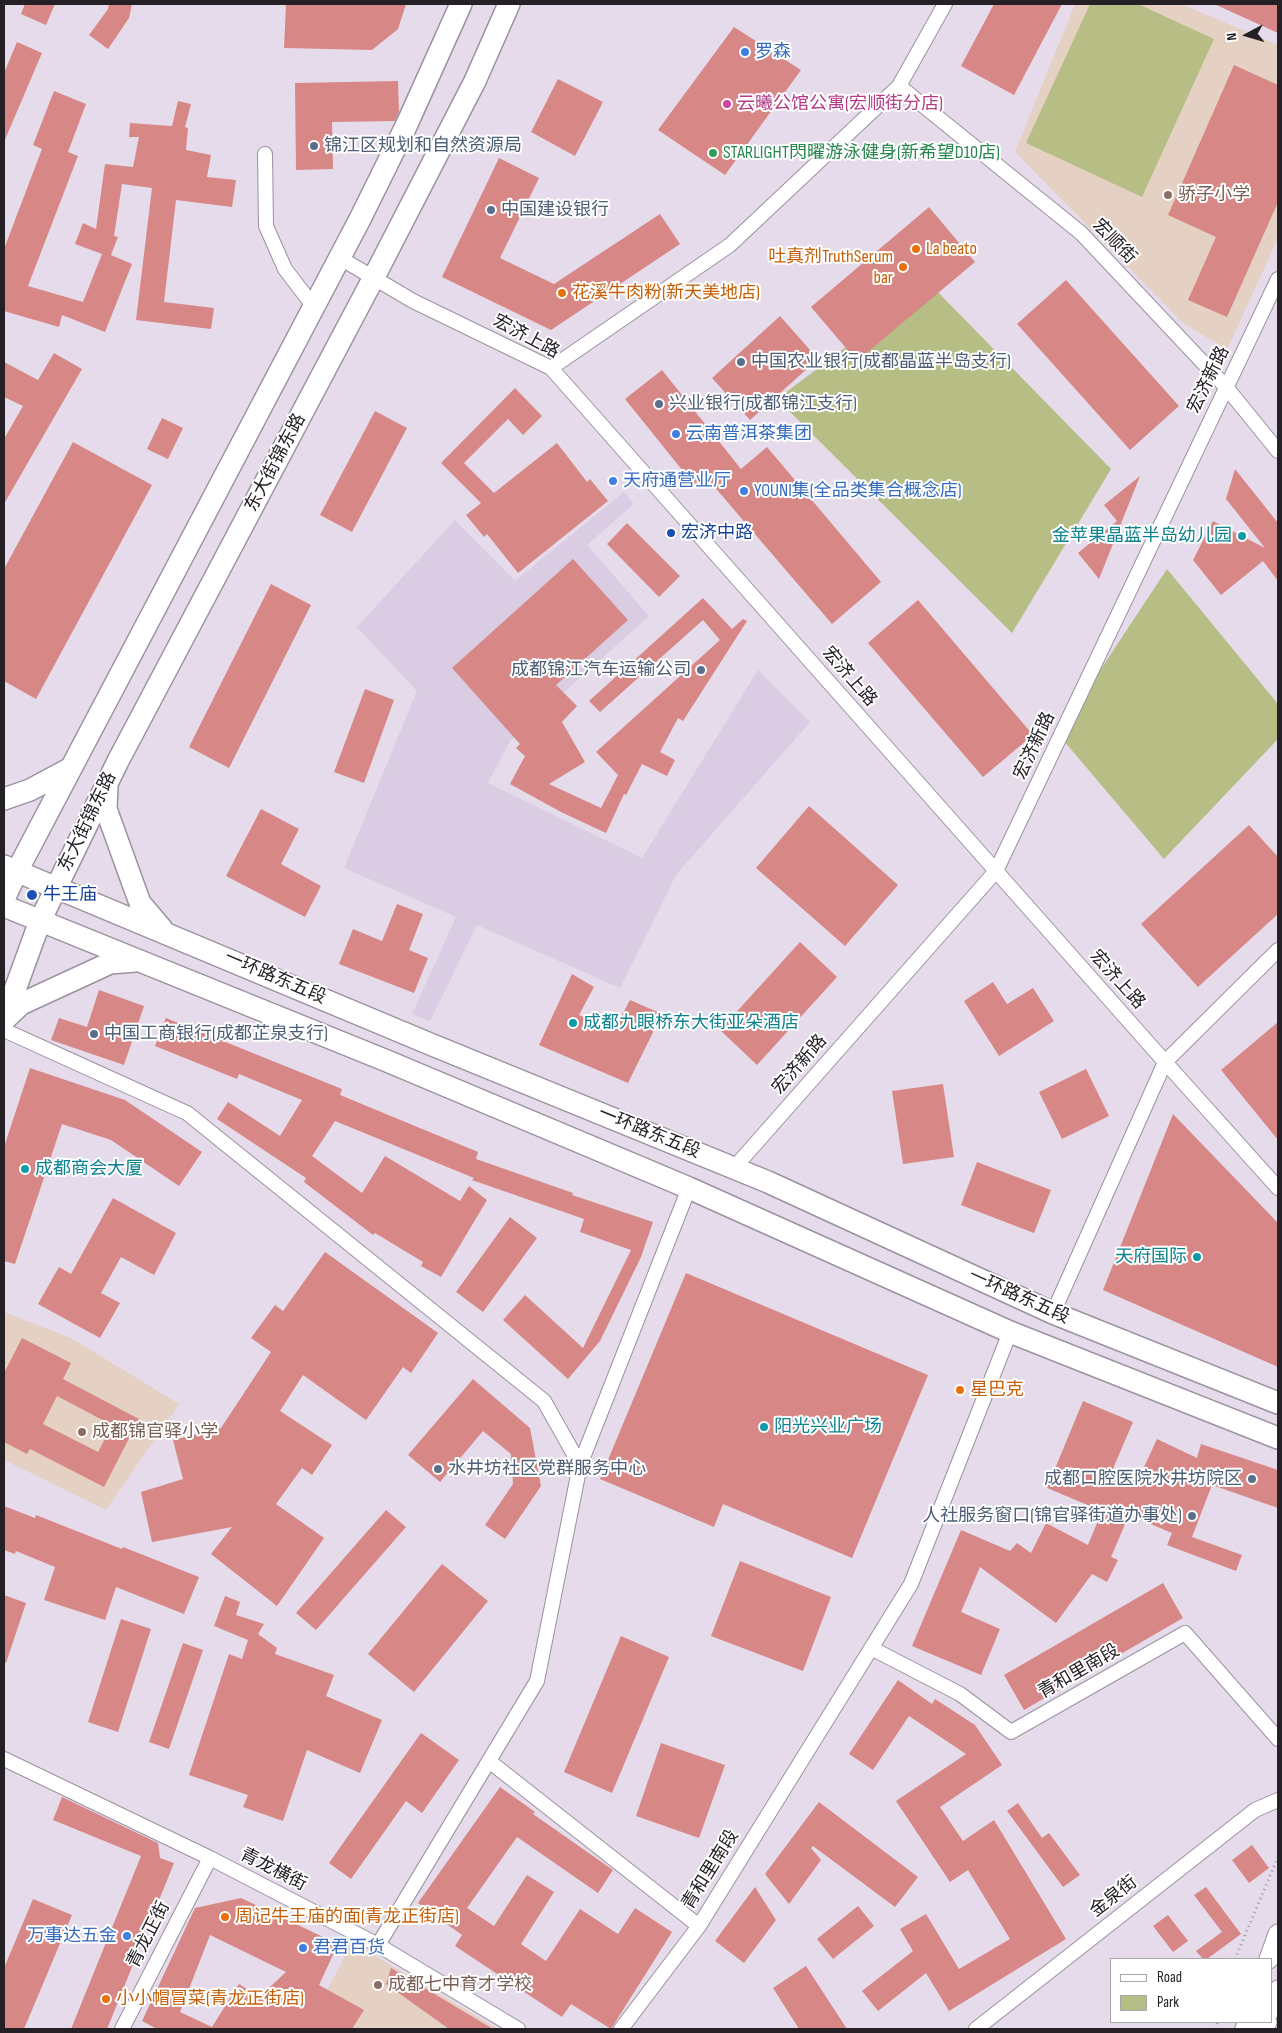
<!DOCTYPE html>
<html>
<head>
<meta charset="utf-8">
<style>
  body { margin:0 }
  #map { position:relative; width:1282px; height:2033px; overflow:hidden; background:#e5dbeb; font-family:"Sofia Sans Condensed",sans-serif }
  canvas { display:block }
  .frame { position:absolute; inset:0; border:5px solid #242026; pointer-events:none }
  .legend { position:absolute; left:1110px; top:1958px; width:162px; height:65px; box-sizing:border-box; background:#fff; border:1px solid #a7a6a8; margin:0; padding:6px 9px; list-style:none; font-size:15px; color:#242026 }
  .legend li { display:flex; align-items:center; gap:10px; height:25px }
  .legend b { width:25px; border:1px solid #a7a6a8 }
  .north { position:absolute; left:1222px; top:10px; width:50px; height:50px; -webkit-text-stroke:4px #fff; paint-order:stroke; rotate:264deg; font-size:14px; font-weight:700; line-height:20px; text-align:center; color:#242026 }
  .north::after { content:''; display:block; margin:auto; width:18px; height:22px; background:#242026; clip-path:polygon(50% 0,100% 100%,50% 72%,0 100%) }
</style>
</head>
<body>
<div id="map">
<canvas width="1282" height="2033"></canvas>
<div class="frame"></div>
<ul class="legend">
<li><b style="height:6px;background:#fff"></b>Road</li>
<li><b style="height:14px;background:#b6be85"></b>Park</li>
</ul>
<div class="north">N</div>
</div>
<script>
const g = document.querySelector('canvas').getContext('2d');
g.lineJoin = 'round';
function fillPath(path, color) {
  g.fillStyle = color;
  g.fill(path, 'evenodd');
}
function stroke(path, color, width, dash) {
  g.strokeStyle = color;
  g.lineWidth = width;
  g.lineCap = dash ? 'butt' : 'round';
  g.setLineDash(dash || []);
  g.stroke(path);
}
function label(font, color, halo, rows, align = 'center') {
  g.font = font + ' "Sofia Sans Condensed","Noto Sans SC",sans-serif';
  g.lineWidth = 4;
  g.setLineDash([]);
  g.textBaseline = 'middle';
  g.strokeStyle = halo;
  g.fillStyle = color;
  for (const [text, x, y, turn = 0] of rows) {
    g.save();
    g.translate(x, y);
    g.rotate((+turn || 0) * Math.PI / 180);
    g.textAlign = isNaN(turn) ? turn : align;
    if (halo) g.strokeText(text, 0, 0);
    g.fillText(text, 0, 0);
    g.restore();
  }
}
fillPath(new Path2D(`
  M624 492 634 504 587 545 649 616 510 741 488 783 642 858 758 670 810 722 676 875 620 988 477 925 430 1021 412 1014 456 917 344 868 417 691 357 627 455 520 515 581Z`), '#dacce3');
fillPath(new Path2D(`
  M1075 4H1181L1278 45V238L1227 350 1183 323 1015 152Z
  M4 1312 71 1338 179 1404 106 1510 4 1460Z
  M352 1942 498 2029H307Z`), '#e5d1c3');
fillPath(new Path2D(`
  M1090 4H1138L1214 39 1142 197 1026 143Z
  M930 284 1111 469 1012 633 777 399Z
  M1167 569 1278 704V739L1164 859 1058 734Z`), '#b6be85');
fillPath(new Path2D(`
  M25 4H55L46 25 21 14Z
  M109 4H132L129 18 108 49 89 35 108 9Z
  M286 4H406L398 29 372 50 284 48Z
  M994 4H1062L1014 95 961 66Z
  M1214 4H1278V33Z
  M734 27 801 70 725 175 658 130Z
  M17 42 42 53 4 142V73Z
  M1234 65 1278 85V202L1227 317 1188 300 1216 237 1168 215Z
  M558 79 603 102 575 156 531 132Z
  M398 81 399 112 395 121 332 122 333 169 296 170 295 83Z
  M54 91 86 104 68 152 78 156 28 286 83 302 102 254 75 244 83 223 96 229 105 164 133 167 139 137H129L130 123 172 126 178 101 191 104 185 127 188 128 186 150 211 155 207 177 236 180 232 207 176 200 164 302 214 308 211 329 136 320 152 188 122 184 114 236 118 237 111 255 132 264 105 332 62 315 59 327 4 311V249L42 149 33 145Z
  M499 158 539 178 500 258 554 284 660 214 680 244 551 330 442 277Z
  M929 207 975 262 857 361 811 307Z
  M1066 280 1179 406 1130 450 1017 324Z
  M780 316 818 359 750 420 712 378Z
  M54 353 82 369 4 504V439L23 406 4 397V362L38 380Z
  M662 370 741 469 767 447 881 582 832 624 706 477 695 486 625 399Z
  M515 388 542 416 523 435 508 419 464 463 494 493 557 443 587 482 590 479 608 501 518 573 487 534 484 537 466 515 481 503 441 463Z
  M375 411 407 428 352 532 320 515Z
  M162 418 183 428 168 459 147 449Z
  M73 442 152 485 36 699 4 681V569Z
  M1235 469 1278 523V581L1263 561 1221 595 1193 560 1213 521 1265 548 1226 499Z
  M1140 476 1124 516 1099 579 1078 553 1117 521 1104 505Z
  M627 523 680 576 659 597 607 544Z
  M573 559 628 620 556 685 577 706 562 722 585 762 549 784 601 808 618 775 596 752 720 640 703 620 600 712 589 701 703 598 732 629 743 619 747 621 683 721 678 718 660 752 675 760 667 776 642 764 626 795 624 794 606 833 561 812 510 784 525 756 516 748 520 744 452 668Z
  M271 584 311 605 229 768 189 747Z
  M918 600 1033 735 983 777 868 643Z
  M365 689 394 700 364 783 334 772Z
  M809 806 898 885 845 946 756 868Z
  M261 809 299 829 281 864 321 886 305 917 226 876Z
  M1249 825 1278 857V914L1198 987 1141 924Z
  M397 904 423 914 409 950 428 958 414 993 339 964 353 929 382 941Z
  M800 942 837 977 757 1065 720 1030Z
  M572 974 594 987 579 1015 614 1030 630 1000 662 1014 628 1083 539 1045Z
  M993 982 1007 1004 1033 988 1054 1021 999 1056 964 1001Z
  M99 990 144 1006 124 1065 51 1040 59 1018 87 1027Z
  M166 1018 342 1089 340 1095 478 1152 476 1159 573 1193 572 1195 653 1222 641 1257 600 1341 568 1379 503 1320 525 1295 583 1348 631 1250 580 1232 584 1219 472 1180 474 1178 335 1121 312 1156 362 1193 385 1156 460 1201 469 1186 487 1200 441 1277 421 1266 423 1262 375 1233 373 1235 304 1182 306 1178 217 1119 228 1102 280 1136 302 1100 239 1074 237 1079 155 1046Z
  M1278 1022V1140L1221 1070Z
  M30 1068 125 1100 202 1152 179 1186 111 1140 62 1124 15 1264 4 1261V1147Z
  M1086 1069 1109 1116 1062 1139 1039 1092Z
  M943 1084 954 1157 903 1164 892 1091Z
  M1173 1114 1278 1223V1367L1103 1290Z
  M977 1162 1051 1190 1034 1233 961 1205Z
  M113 1198 176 1233 154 1275 121 1257 101 1293 120 1303 100 1338 38 1304 59 1267 71 1274Z
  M510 1217 537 1238 483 1312 456 1292Z
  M325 1252 438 1333 411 1373 403 1367 366 1420 303 1375 280 1411 332 1445 312 1475 302 1468 276 1504 324 1538 277 1606 211 1554 232 1527 152 1542 141 1492 183 1479 173 1440 221 1428 271 1352 251 1338 275 1305 283 1311Z
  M686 1273 928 1375 852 1558 723 1504 714 1527 600 1479Z
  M22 1338 71 1363 63 1379 139 1419 104 1487 30 1449 27 1454 4 1442V1373ZM57 1396 112 1425 98 1452 43 1424Z
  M473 1379 530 1428 541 1486 505 1539 485 1525 513 1484 511 1454 483 1431 440 1482 408 1455Z
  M1083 1401 1133 1422 1112 1471 1137 1482 1157 1439 1197 1458 1201 1444 1278 1470V1508L1212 1485 1192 1537 1242 1555 1236 1571 1167 1545 1172 1533 1129 1515 1111 1557 1118 1560 1107 1582 1092 1574 1056 1623 980 1567 961 1612 1000 1629 981 1675 912 1646 961 1530 1010 1551 1017 1543 1031 1553 1046 1523 1088 1545 1102 1511 1047 1488Z
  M4 1506 35 1518 36 1515 122 1549 123 1547 199 1577 184 1614 116 1587 105 1620 44 1600 55 1567 16 1551 15 1554 4 1550Z
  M386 1510 406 1527 316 1630 296 1613Z
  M740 1561 831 1597 803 1671 711 1636Z
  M442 1564 488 1601 414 1692 368 1654Z
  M1163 1583 1183 1618 1024 1710 1004 1675Z
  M4 1595 26 1603 6 1663H4Z
  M225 1596 240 1602 236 1615 264 1624 258 1634 277 1648 275 1654 334 1675 326 1696 382 1720 360 1773 307 1750 283 1821 243 1807 248 1795 189 1775 229 1654 242 1659 248 1640 214 1626Z
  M121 1619 151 1629 118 1732 88 1722Z
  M621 1636 669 1657 612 1793 564 1772Z
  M183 1643 203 1650 169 1749 149 1742Z
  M898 1680 932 1704 935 1699 975 1725 1002 1765 940 1807 963 1841 994 1820 1066 1939 949 2011 926 1973 878 2011 862 1991 913 1951 900 1929 926 1914 959 1969 1010 1939 968 1870 950 1882 896 1801 966 1754 909 1716 873 1770 849 1754Z
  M421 1733 459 1760 422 1813 406 1801 351 1879 329 1863Z
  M661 1743 725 1765 699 1838 636 1816Z
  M500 1787 535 1812 533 1814 613 1870 598 1893 517 1837 467 1908 494 1926 527 1875 554 1892 521 1944 546 1961 580 1909 618 1934 635 1908 672 1932 611 2029 571 2004 562 2017 455 1946 462 1935 418 1903Z
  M62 1797 158 1843 160 1858 174 1863 107 2029H71L141 1856 53 1820Z
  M819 1802 918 1877 895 1907 813 1846 811 1848 821 1860 789 1904 765 1874Z
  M1018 1803 1042 1838 1049 1833 1080 1875 1063 1887 1007 1811Z
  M1252 1845 1269 1868 1249 1883 1232 1860Z
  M755 1887 776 1920 744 1963 715 1941Z
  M1206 1887 1241 1934 1207 1959H1203L1196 1951 1222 1932 1194 1895Z
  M241 1898 338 1944 319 1985 364 2010 352 2029H157L142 2021 195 1908ZM210 1935 286 1972 259 1997 239 1984 212 2027 180 2012Z
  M33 1899 72 1915 24 2029H4V1968Z
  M858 1906 874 1926 833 1959 817 1939Z
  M1168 1915 1188 1941 1173 1952 1153 1926Z
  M806 1966 847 2029H799L773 1988Z
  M391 1968 493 2029H449L386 1984Z`), '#d78886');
const minor = new Path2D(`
  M899 86 1081 233 1226 387 1278 451
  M265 154 266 226 285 269 314 307
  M340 258 413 301 551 368 1165 1062 1278 1188
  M551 368 730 245 899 86 945 4
  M4 1030 187 1113 544 1401 580 1465
  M734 1168 996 871 1278 279
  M1053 1313 1165 1062 1278 950
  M871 1648 960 1694 1011 1732 1185 1633 1278 1739
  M4 1759 210 1858 378 1945 518 2029
  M489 1761 699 1926
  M378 1945 537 1681 580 1465 689 1188
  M122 2029 210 1858
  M621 2029 699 1926 911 1584 1010 1332
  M976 2029 1255 1810 1278 1800`);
const secondary = new Path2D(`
  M1269 1959 1278 1934
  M1271 2010 1278 1990
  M1245 2029 1248 2022
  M1264 2029 1267 2022`);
const primary = new Path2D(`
  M107 786 106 809 140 903 162 929
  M4 799 30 790 71 768
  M4 866 430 1044 768 1182 1053 1313 1278 1403
  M4 899 17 871 360 219 407 124 461 4
  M4 906 387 1061 689 1188 1010 1332 1278 1438
  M4 1020 40 921 118 761 373 279 475 81 509 4
  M4 1020 21 1004 110 963 135 961`);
stroke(minor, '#9b91a0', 16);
stroke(secondary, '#9b91a0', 21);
stroke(primary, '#9b91a0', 24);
stroke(new Path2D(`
  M1235 1959 1278 1857
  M1216 2029 1218 2022`), '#9e96a2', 3, [1, 4]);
stroke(minor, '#fff', 14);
stroke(secondary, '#fff', 19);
stroke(primary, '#fff', 21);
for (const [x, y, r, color] of [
  [745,52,5,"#3f7fe0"],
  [727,104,5,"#d1479c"],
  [314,146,5,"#5c6f8a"],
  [713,153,5,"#2e9e5b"],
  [1168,195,5,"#8d6e63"],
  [491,210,5,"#5c6f8a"],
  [916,249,5,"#e8710a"],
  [903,267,5,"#e8710a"],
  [562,293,5,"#e8710a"],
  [741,362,5,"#5c6f8a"],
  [659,404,5,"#5c6f8a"],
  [676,434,5,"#3f7fe0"],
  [613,481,5,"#3f7fe0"],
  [744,491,5,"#3f7fe0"],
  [671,533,5,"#1a4fb4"],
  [1242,536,5,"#0f9aa8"],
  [701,670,5,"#5c6f8a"],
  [32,895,6,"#1a4fb4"],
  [573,1023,5,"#0f9aa8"],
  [94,1034,5,"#5c6f8a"],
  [25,1169,5,"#0f9aa8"],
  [1197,1257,5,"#0f9aa8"],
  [960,1390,5,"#e8710a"],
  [764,1427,5,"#0f9aa8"],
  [82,1432,5,"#8d6e63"],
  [438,1469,5,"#5c6f8a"],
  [1252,1479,5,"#5c6f8a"],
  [1192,1516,5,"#5c6f8a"],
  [225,1917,5,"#e8710a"],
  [127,1936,5,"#3f7fe0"],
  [303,1948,5,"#3f7fe0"],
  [378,1985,5,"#8d6e63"],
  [106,1999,5,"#e8710a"]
]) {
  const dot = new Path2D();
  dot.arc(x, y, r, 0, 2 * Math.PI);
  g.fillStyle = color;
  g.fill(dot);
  stroke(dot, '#fff', 2);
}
label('18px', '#366cbe', '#fff', [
  ["罗森",755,52],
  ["云南普洱茶集团",686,434],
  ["天府通营业厅",623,481],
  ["YOUNI集(全品类集合概念店)",754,491],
  ["万事达五金",117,1936,"right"],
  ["君君百货",313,1948]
], 'left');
label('18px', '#b23c85', '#fff', [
  ["云曦公馆公寓(宏顺街分店)",737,104]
], 'left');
label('18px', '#4e5e75', '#fff', [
  ["锦江区规划和自然资源局",324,146],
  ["中国建设银行",501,210],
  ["中国农业银行(成都晶蓝半岛支行)",751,362],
  ["兴业银行(成都锦江支行)",669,404],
  ["成都锦江汽车运输公司",691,670,"right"],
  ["中国工商银行(成都芷泉支行)",104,1034],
  ["水井坊社区党群服务中心",448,1469],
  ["成都口腔医院水井坊院区",1242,1479,"right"],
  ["人社服务窗口(锦官驿街道办事处)",1182,1516,"right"]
], 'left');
label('18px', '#27864d', '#fff', [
  ["STARLIGHT閃曜游泳健身(新希望D10店)",723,153]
], 'left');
label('18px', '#785e54', '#fff', [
  ["骄子小学",1178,195],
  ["成都锦官驿小学",92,1432],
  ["成都七中育才学校",388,1985]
], 'left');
label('18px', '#242026', '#fff', [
  ["宏顺街",1114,242,46],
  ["宏济上路",526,337,28],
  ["宏济新路",1209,380,-64],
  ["东大街锦东路",276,463,-62],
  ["宏济上路",849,677,49],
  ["宏济新路",1035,746,-65],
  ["东大街锦东路",88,822,-64],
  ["一环路东五段",275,978,23],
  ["宏济上路",1117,980,48],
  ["宏济新路",800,1065,-49],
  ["一环路东五段",649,1133,22],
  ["一环路东五段",1019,1297,24],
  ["青和里南段",1079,1672,-30],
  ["青龙横街",273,1870,27],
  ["青和里南段",711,1870,-58],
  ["金泉街",1114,1897,-38],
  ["青龙正街",149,1935,-63]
]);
label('18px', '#c56008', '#fff', [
  ["La beato",926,249],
  ["吐真剂TruthSerum",893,257,"right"],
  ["bar",893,278,"right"],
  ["花溪牛肉粉(新天美地店)",572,293],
  ["星巴克",970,1390],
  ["周记牛王庙的面(青龙正街店)",235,1917],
  ["小小帽冒菜(青龙正街店)",116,1999]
], 'left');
label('18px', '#164399', '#fff', [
  ["宏济中路",681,533],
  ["牛王庙",43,895]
], 'left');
label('18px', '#0d838f', '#fff', [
  ["金苹果晶蓝半岛幼儿园",1232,536,"right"],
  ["成都九眼桥东大街亚朵酒店",583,1023],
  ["成都商会大厦",35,1169],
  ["天府国际",1187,1257,"right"],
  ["阳光兴业广场",774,1427]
], 'left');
</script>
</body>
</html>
